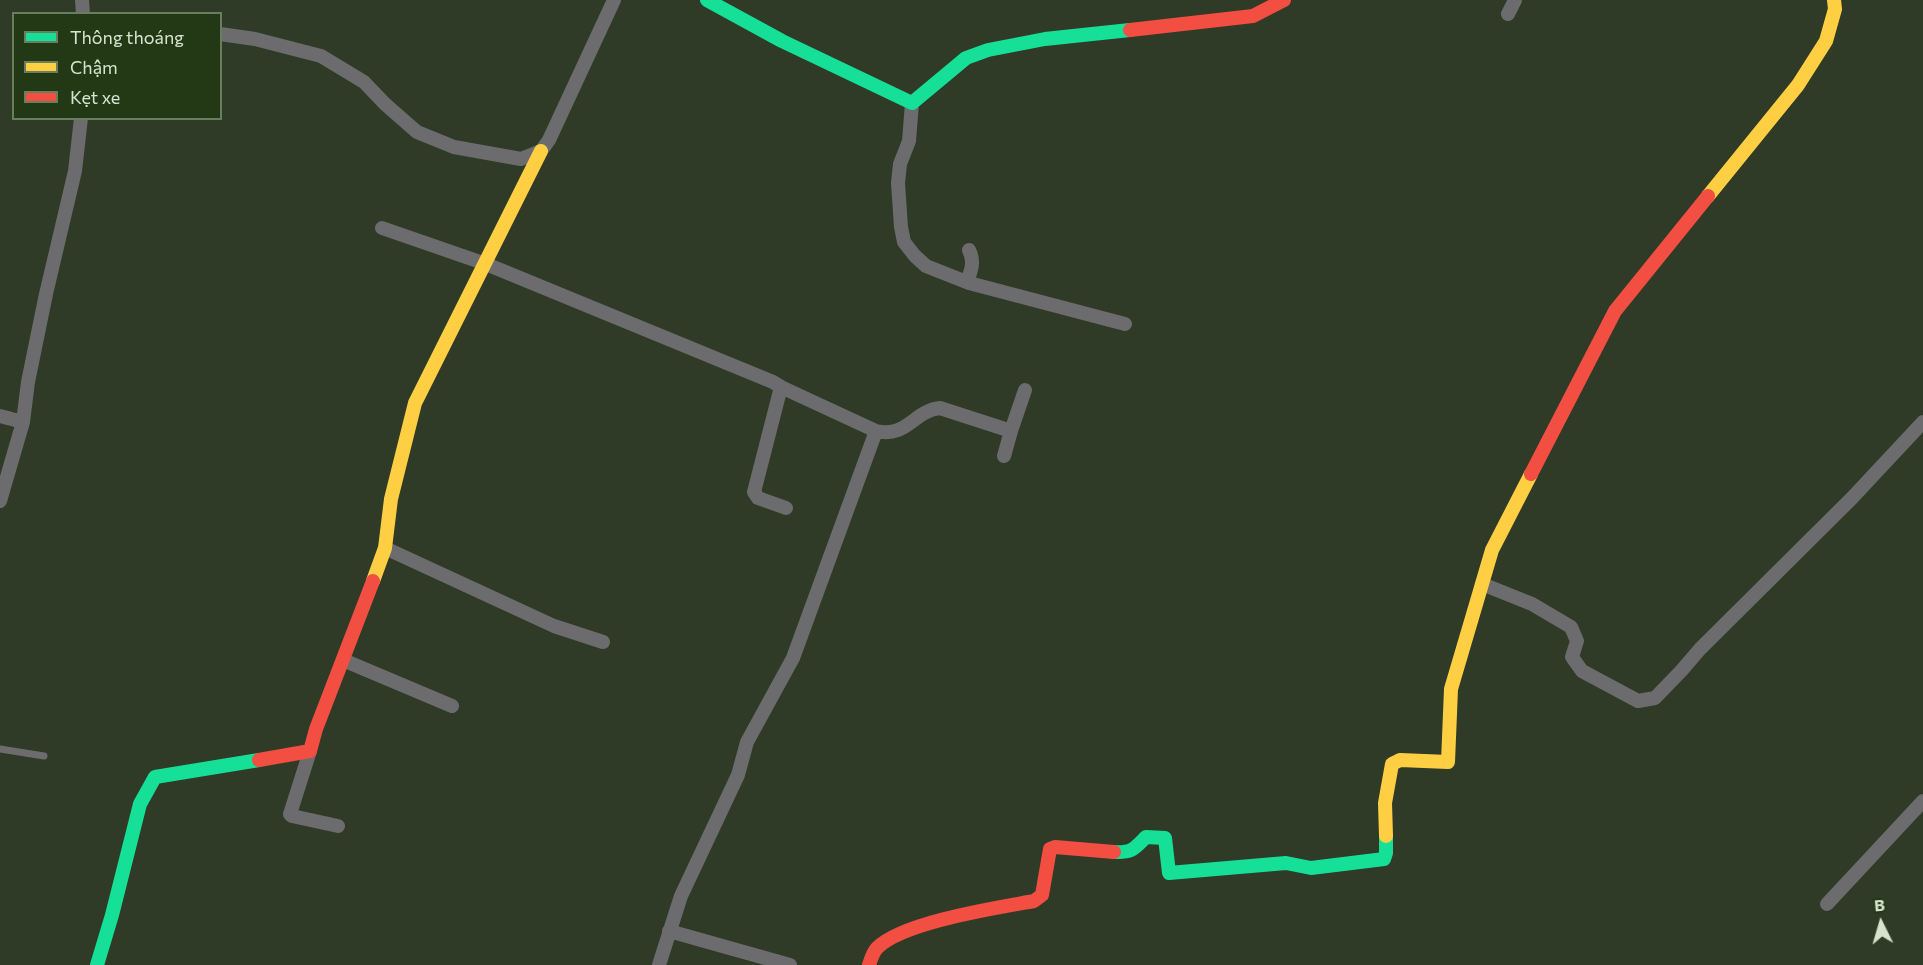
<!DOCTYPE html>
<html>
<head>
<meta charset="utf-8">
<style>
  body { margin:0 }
  #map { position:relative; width:1923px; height:965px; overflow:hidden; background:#2f3b27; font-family:Commissioner,sans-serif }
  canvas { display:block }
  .legend { position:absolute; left:12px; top:12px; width:210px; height:108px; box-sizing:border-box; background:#233815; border:2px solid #6b7d5f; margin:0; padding:8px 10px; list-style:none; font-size:18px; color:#d6e4ce }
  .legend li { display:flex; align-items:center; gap:12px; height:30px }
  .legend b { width:30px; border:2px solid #6b7d5f }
  .north { position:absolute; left:1851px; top:893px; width:60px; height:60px; -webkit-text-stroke:4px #233815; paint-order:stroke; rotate:355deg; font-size:16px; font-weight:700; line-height:24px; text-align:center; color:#d6e4ce }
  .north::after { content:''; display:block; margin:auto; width:21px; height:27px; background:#d6e4ce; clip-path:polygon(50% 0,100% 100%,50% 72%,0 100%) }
</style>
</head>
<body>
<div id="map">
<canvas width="1923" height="965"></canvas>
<ul class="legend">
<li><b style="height:8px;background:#16e098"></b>Thông thoáng</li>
<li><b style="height:8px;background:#ffcf43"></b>Chậm</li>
<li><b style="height:8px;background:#f24e42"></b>Kẹt xe</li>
</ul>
<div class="north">B</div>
</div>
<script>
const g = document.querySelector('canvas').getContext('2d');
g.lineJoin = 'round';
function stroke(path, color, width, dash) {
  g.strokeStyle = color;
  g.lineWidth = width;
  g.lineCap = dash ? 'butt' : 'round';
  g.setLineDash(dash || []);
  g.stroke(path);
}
stroke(new Path2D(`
  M0 749 44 756`), '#6c6b6d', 7);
stroke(new Path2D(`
  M82 0 83 14
  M1508 14 1515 0
  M220 34 255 39 321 56 364 82 385 104 417 132 454 147 521 159 541 151 549 140 614 0
  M912 103 909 141 900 164 898 183 901 227 904 242 915 256 926 266 969 283 1125 324
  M382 228 486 264 773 382 781 387 754 492 758 498 786 508
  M967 282C971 271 975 262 969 250
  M781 387 876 431C908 438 913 411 940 408L1011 431 1025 390
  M0 416 23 422
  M1004 456 1011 431
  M0 501 23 422 28 382 46 294 75 171 81 118
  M385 548 554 626 603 642
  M1482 584 1532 604 1571 627 1577 641 1572 657 1582 671 1638 701 1655 698 1682 670 1700 649 1852 498 1923 422
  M343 660 452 706
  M310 751 290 814 292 816 338 826
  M1827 904 1923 801
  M669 931 790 965
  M659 965 681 896 738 775 747 742 793 658 876 431`), '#6c6b6d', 14);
stroke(new Path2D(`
  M707 0 782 41 912 103 966 58 988 50 1045 39 1130 30
  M1114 852C1132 853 1134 849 1146 837L1165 838 1169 873 1286 863 1311 868 1384 859 1386 853V836
  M97 965 112 915 140 804 155 777 259 760`), '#16e098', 14);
stroke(new Path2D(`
  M1708 196 1798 85 1826 41 1835 9 1834 0
  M373 581 385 548 391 499 415 403 541 151
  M1386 836 1385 803 1392 764 1400 760 1448 762 1451 689 1492 550 1531 474`), '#ffcf43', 14);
stroke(new Path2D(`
  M1130 30 1253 16 1284 0
  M1531 474 1615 311 1708 196
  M259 760 310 751 316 729 373 581
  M869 965C871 959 873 952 877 948 903 922 996 908 1034 901L1042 895 1050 849 1055 847 1114 852`), '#f24e42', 14);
</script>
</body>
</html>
